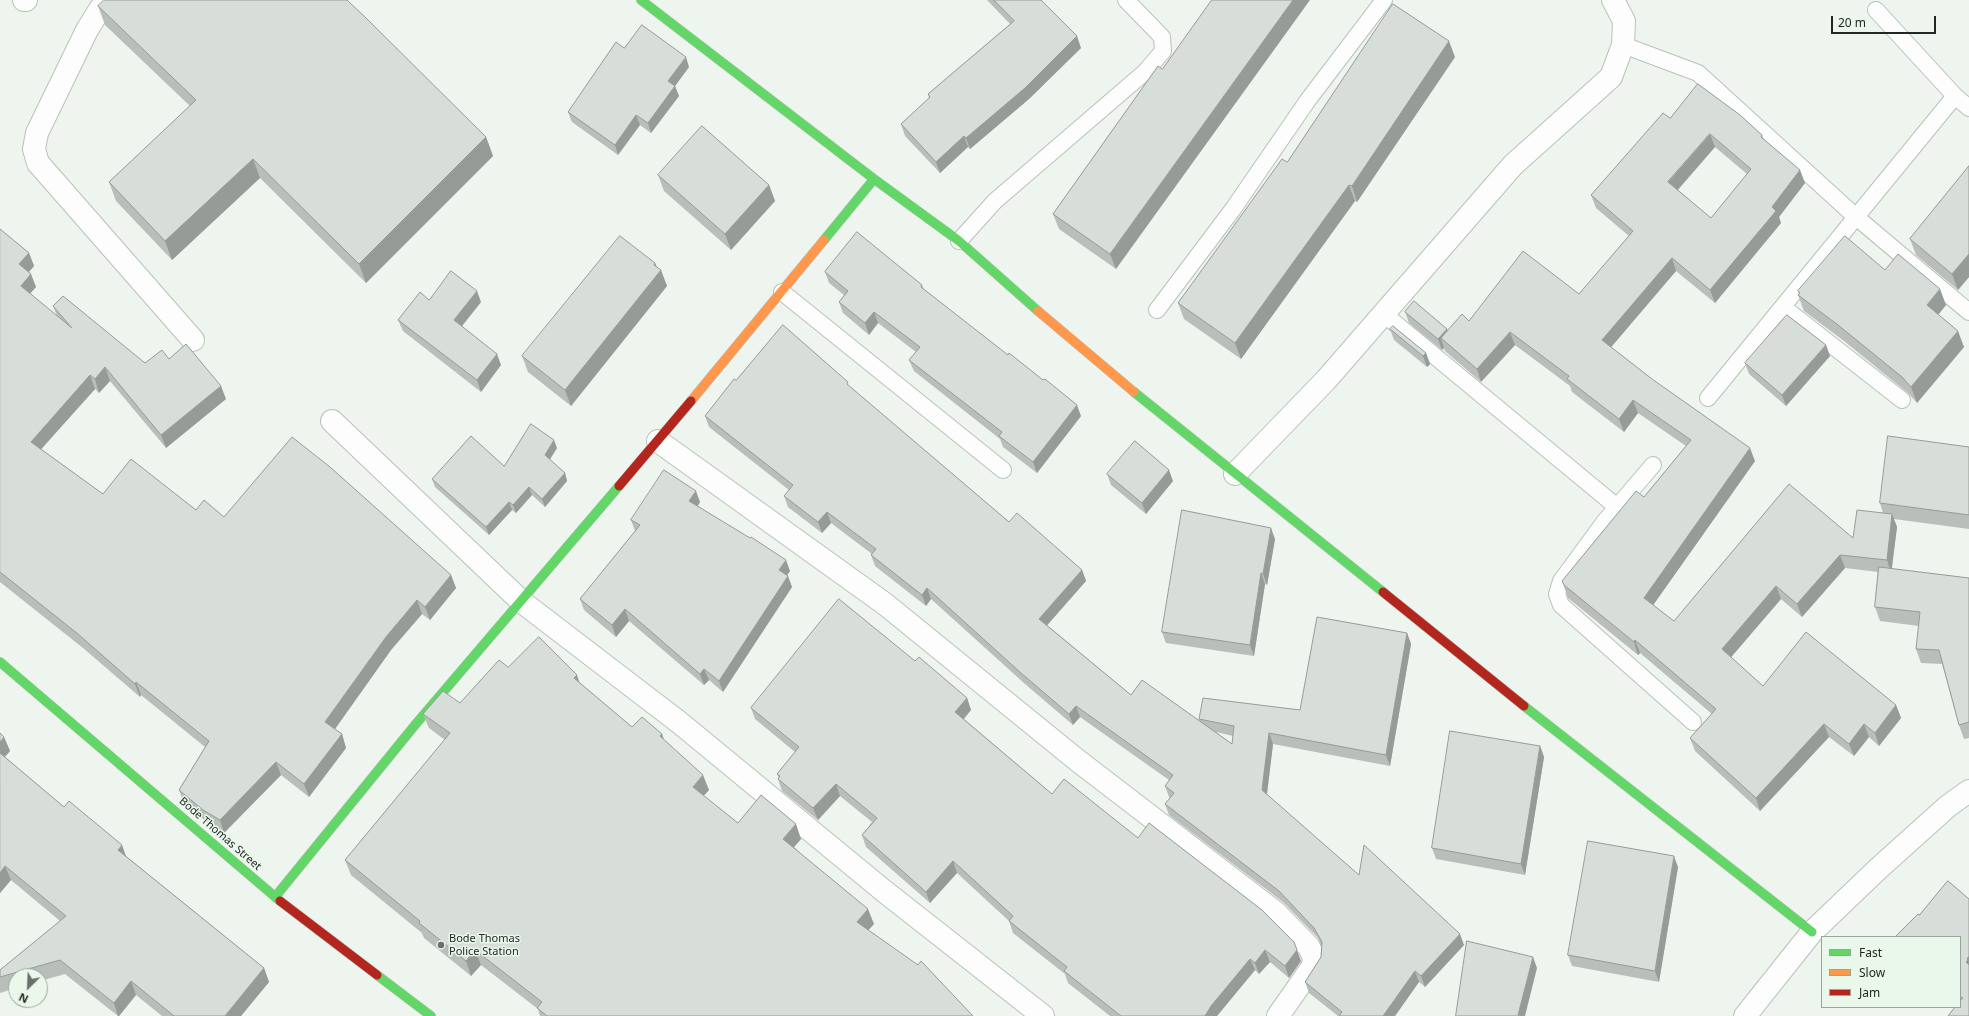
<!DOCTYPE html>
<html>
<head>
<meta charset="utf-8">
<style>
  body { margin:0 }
  #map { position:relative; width:1969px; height:1016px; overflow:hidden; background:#eef4ee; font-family:"Noto Sans",sans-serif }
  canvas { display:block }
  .legend { position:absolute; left:1821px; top:936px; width:140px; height:72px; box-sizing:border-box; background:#eaf8ec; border:1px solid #9aa49c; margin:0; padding:5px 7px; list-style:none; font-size:12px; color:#222723 }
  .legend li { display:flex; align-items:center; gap:8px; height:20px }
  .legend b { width:20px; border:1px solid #9aa49c }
  .north { position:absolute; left:8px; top:968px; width:40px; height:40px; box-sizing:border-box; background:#eaf8ec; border:1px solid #9aa49c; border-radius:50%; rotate:204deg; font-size:11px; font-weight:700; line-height:16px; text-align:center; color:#222723 }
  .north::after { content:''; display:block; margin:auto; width:14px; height:18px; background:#696f6a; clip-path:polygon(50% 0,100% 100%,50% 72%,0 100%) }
  .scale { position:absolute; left:1831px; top:16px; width:105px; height:18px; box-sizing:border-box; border:2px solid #222723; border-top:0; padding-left:5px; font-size:12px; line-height:14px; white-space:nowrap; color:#222723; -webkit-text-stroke:3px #eaf8ec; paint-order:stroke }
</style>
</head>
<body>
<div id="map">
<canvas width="1969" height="1016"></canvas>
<ul class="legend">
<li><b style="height:5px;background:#63d668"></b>Fast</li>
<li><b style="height:5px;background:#ff974d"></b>Slow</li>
<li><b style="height:5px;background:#b3261e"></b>Jam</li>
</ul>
<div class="north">N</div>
<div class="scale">20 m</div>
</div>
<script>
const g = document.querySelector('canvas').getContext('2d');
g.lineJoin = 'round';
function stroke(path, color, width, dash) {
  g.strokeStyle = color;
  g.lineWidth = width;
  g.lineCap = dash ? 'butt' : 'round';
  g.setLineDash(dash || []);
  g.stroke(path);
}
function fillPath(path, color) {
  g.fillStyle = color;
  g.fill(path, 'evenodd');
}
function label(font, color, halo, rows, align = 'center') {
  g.font = font + ' "Noto Sans",sans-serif';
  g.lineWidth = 3;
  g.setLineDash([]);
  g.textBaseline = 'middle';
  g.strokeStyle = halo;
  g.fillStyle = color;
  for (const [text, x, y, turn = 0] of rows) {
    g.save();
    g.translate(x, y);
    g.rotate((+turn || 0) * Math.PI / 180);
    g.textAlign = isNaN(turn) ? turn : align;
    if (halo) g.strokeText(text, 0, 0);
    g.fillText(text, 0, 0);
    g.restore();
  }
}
const lane = new Path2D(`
  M1876 10 1955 96
  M1623 45 1698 73 1856 217 1955 96 1969 108
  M959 241 995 201 1145 72 1163 51 1162 37 1126 0
  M782 292 1003 470
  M1783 307 1902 400
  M1157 310 1233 209 1308 100 1384 0
  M1384 314 1617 507
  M1708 398 1856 217 1969 312
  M1653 465 1605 521 1561 581 1557 594 1561 605 1693 722`);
const street = new Path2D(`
  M24 0H26
  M109 0 100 9 87 30 37 133 34 149 38 163 193 340
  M332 421 522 602 680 723 884 891 1043 1016
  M658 441 885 604 1077 760 1275 912 1309 947 1314 958 1313 966 1278 1016
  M1235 474 1326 380 1513 165 1611 77 1623 45 1624 21 1613 0
  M1745 1016 1812 932 1879 868 1948 806 1969 791`);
const fast = new Path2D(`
  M641 0 874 179 959 241 1038 311
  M824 240 874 179
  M1134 392 1383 592
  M0 662 280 901
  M1524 706 1812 932
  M275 897 415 725 619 486
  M377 975 431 1016`);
const slow = new Path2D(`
  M1038 311 1134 392
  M691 401 824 240`);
const jam = new Path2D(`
  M619 486 691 401
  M1383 592 1524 706
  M280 901 377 975`);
stroke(lane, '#bbc0bb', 18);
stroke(street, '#bbc0bb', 24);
stroke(fast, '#bbc0bb', 10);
stroke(slow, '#bbc0bb', 10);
stroke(jam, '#bbc0bb', 10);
stroke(lane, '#fcfdfc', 16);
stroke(street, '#fcfdfc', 22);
stroke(fast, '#63d668', 9);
stroke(slow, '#ff974d', 9);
stroke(jam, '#b3261e', 9);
fillPath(new Path2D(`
  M987 0H1041L1081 48 1029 99 970 149 968 147 940 173 905 136 901 124 929 98 928 94 1010 24Z
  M98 6 486 137 493 156 366 283 260 178 172 260 116 201 109 182 190 106 105 25Z
  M624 48 689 67 675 86 679 96 651 133 640 125 618 155 572 122 568 112Z
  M1455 57 1357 202 1355 201 1241 359 1184 319 1178 303 1287 162Z
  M1158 66 1116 269 1059 229 1053 214Z
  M1670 118 1762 135 1763 138 1805 183 1779 217 1781 223 1715 303 1676 271 1611 347 1755 461 1653 605 1674 621 1853 538 1883 513 1880 503 1969 447V529L1894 519 1897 527 1892 569 1969 578V738L1964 739 1959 725 1942 664 1921 663 1916 649 1919 626 1880 621 1875 607 1878 572 1845 568 1802 617 1781 599 1731 657 1763 686 1896 705 1901 718 1879 746 1869 737 1854 756 1829 737 1760 811 1695 751 1690 738 1712 714 1640 653 1638 655 1568 598 1562 581 1644 497 1686 446 1638 413 1624 432 1572 392 1570 386 1515 345 1481 382 1445 351 1444 348 1442 350 1409 323 1405 312 1447 329 1448 330 1469 321 1579 294 1629 236 1596 208 1591 195ZM1715 147 1747 174 1711 218 1678 190Z
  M1969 166V277L1958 290 1916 255 1910 239Z
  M658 175 769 185 775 201 731 250 664 191Z
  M0 229 29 253 34 266 29 272 36 287 30 294 57 316 53 306 145 363 169 359 226 399 166 448 110 381 99 393 95 389 41 449 103 494 196 510 451 575 456 588 430 620 422 614 391 650 335 729 342 734 346 748 309 797 281 775 224 833 208 823 184 803 179 790 205 747 141 695 140 697 83 648 0 582Z
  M655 263 667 286 571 406 528 372 522 356Z
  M1885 270 1946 305 1938 315 1964 347 1917 403 1908 393 1844 341 1804 311 1798 295 1799 294 1798 291Z
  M825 272 922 285 924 289 1081 416 1037 473 1003 447 1000 439 914 371 909 360 916 352 878 323 869 335 843 313 839 302 844 295 829 283Z
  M429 300 481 302 462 326 501 365 481 392 403 331 398 320Z
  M1390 329 1426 353 1430 364 1427 367 1394 340Z
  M1826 345 1830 356 1786 406 1749 374 1745 363Z
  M736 380 850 387 1009 522 1082 570 1086 581 1047 625 1131 695 1200 721 1199 719 1300 710 1407 633 1411 644 1390 766 1273 744 1267 795 1359 875 1464 945 1425 987 1419 982 1395 1016H1338L1309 993 1305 982 1321 957V945L1318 938 1283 902 1169 815 1165 804 1170 798 1169 797 1165 786 1169 780 1080 717 1073 725 1025 684 931 599 926 606 875 566 871 555 872 554 831 523 822 533 788 507 784 496 789 490 709 427 705 416ZM1216 732 1233 736 1232 744Z
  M557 448 550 460 565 473 567 481 545 507 532 495 516 513 512 510 489 535 435 487 432 479 504 466Z
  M1107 474 1173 481 1146 514 1111 485Z
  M700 502 698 506 790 571 787 575 792 587 723 692 709 680 704 685 629 621 616 637 584 610 580 599 635 531 631 520Z
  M1275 539 1267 585 1265 584 1254 656 1166 643 1162 632Z
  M915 661 967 698 971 710 964 719 1052 794 1138 838 1301 961 1289 978 1270 962 1259 974 1255 970 1217 1016H1110L1068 983 1065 974 1013 933 1009 921 957 873 930 903 866 847 862 835 872 822 840 796 818 820 782 791 778 779 779 778 777 774 795 752 755 719 751 708Z
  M508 667 579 682 632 727 662 734 664 740 709 790 703 796 738 823 801 839 794 847 874 924 868 930 973 1016H540L538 1009 481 965 471 976 424 938 422 933 351 875 345 860 445 740 429 728 423 714 460 703Z
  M4 737 10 751 5 757 64 807 127 857 264 968 269 982 241 1016H162L136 995 119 1016H118L65 974 40 981V976H16V988L0 993V970L60 921 11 880 0 893Z
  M1540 746 1544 757 1525 875 1436 859 1432 848Z
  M1678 867 1659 982 1572 966 1568 955Z
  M1948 881 1969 899V1016H1948L1955 1007H1960V937H1896V936L1918 914 1919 915Z`), '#b9beba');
fillPath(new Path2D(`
  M1293 0H1310L1116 269 1110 254Z
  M1077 36 1081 48 1029 99 970 149 966 138Z
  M1449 41 1455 57 1357 202 1352 186Z
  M686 57 689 67 675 86 679 96 651 133 648 123 668 81Z
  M636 115 640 125 618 155 615 145Z
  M1710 134 1715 147 1673 195 1668 182Z
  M964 136 968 147 940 173 936 162Z
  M486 137 493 156 366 283 359 264Z
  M253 159 260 178 172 260 165 241Z
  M1800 170 1805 183 1779 217 1781 223 1715 303 1710 290 1772 207Z
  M769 185 775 201 731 250 725 234Z
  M1349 185 1355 201 1241 359 1235 343Z
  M29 253 34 266 24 277 19 264Z
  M1969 254V277L1958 290 1952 274Z
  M1672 258 1676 271 1607 352 1602 340Z
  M655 263 659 273 661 270 667 286 571 406 565 390Z
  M31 274 36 287 25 299 21 286Z
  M1940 289 1946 305 1933 321 1927 305Z
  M477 291 481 302 458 331 454 320Z
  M874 312 878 323 869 335 865 323Z
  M1447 329 1451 340 1441 338 1444 348 1442 350 1438 339Z
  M1958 331 1964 347 1917 403 1911 387Z
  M1510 332 1515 345 1481 382 1477 369Z
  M1826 345 1830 356 1786 406 1782 395Z
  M1426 353 1430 364 1427 367 1423 356Z
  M497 354 501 365 481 392 477 380Z
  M105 367 110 381 99 393 95 379Z
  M90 375 95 389 36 455 31 442Z
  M221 386 226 399 166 448 161 435Z
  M1633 400 1638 413 1624 432 1619 419Z
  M1077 405 1081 416 1037 473 1033 462Z
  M554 440 557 448 547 463 545 455Z
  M1750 448 1755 461 1649 611 1644 598Z
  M1169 470 1173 481 1146 514 1142 503Z
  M565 473 567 481 545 507 542 499Z
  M529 487 532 495 516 513 513 505Z
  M696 491 700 502 694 512 689 501Z
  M509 502 512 510 489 535 486 527Z
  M827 512 831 523 822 533 818 522Z
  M1892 514 1897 527 1891 573 1887 560Z
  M1271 528 1275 539 1267 585 1263 574Z
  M1840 555 1845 568 1802 617 1797 604Z
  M786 560 790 571 783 581 779 570Z
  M1082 570 1086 581 1043 630 1039 619Z
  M1261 573 1265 584 1254 656 1250 645Z
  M451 575 456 588 430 620 425 607Z
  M788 576 792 587 723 692 719 681Z
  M1776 586 1781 599 1727 662 1722 649Z
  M927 588 931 599 926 606 922 595Z
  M417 600 422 614 391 650 330 736 325 722 386 637Z
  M625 609 629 621 616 637 612 625Z
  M1407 633 1411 644 1390 766 1386 755Z
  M1635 640 1640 653 1638 655 1634 642Z
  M704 669 709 680 704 685 700 674Z
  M577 675 582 690 574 678Z
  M136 682 141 695 140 697 135 684Z
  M967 698 971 710 960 723 955 712Z
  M1896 705 1901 718 1879 746 1875 733Z
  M1076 706 1080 717 1073 725 1069 714Z
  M1824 724 1829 737 1760 811 1756 798Z
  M1864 724 1869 737 1854 756 1849 744Z
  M1269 733 1273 744 1266 801 1262 790Z
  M342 734 346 748 309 797 304 784Z
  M662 734 667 749 660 736Z
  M4 737 10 751 0 762V742Z
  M1540 746 1544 757 1525 875 1521 864Z
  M276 762 281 775 224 833 220 820Z
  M703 775 709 790 698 802 693 787Z
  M836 784 840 796 818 820 813 808Z
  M796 824 801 839 789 853 783 839Z
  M122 845 127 859 118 850Z
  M1674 856 1678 867 1659 982 1655 971Z
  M953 861 957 873 930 903 926 892Z
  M5 866 11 880 0 893V873Z
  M868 909 874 924 862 937 857 922Z
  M1460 934 1464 945 1425 987 1421 976Z
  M1294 942 1301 961 1289 978 1285 966Z
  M475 950 481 965 471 976 466 961Z
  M1265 950 1270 962 1259 974 1255 963Z
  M1969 956V970L1966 962 1967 959Z
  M1533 957 1537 968 1525 1016 1518 1015Z
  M1250 959 1255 970 1217 1016H1205L1211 1006Z
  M264 968 269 982 241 1016H225Z
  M1415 971 1419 982 1395 1016H1383Z
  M131 981 136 995 119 1016H118L114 1003Z`), '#969b97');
const building = new Path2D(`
  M104 0H347L366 18 486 137 359 264 253 159 165 241 109 182 196 100 98 6Z
  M994 0H1041L1077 36 1025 88 966 138 964 136 936 162 901 124 930 97 928 94 1014 21Z
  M1212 0H1293L1110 254 1053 214 1158 66 1162 69Z
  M1393 4 1449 41 1352 186 1349 185 1235 343 1178 303 1282 159 1287 162Z
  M642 25 686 57 668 81 675 86 648 123 636 115 615 145 568 112 616 42 624 48Z
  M1698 84 1740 115 1762 135 1761 137 1800 170 1772 207 1776 211 1710 290 1672 258 1602 340 1652 379 1750 448 1644 598 1674 621 1789 484 1853 538 1857 510 1892 514 1887 560 1840 555 1797 604 1776 586 1722 649 1763 686 1806 632 1896 705 1875 733 1864 724 1849 744 1824 724 1756 798 1690 738 1716 709 1635 640 1634 642 1564 585 1562 581 1636 491 1644 497 1691 440 1633 400 1619 419 1567 379 1569 376 1510 332 1477 369 1441 338 1462 314 1469 321 1523 251 1579 294 1633 231 1591 195 1663 113 1670 118ZM1710 134 1751 169 1711 218 1668 182Z
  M702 126 769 185 725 234 658 175Z
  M1969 166V254L1952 274 1910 239Z
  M0 229 29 253 19 264 31 274 21 286 72 328 53 306 63 296 145 363 162 350 169 359 186 344 221 386 161 435 105 367 95 379 90 375 31 442 103 494 131 459 196 510 204 500 224 517 292 437 330 467 451 575 425 607 417 600 386 637 325 722 342 734 304 784 276 762 220 820 203 810 179 790 209 741 136 682 135 684 78 634 0 572Z
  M857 232 922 285 921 287 1008 355 1009 353 1043 380 1045 379 1077 405 1033 462 999 436 1002 432 909 360 920 347 874 312 865 323 839 302 848 291 825 272Z
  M620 236 655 263 654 265 661 270 565 390 522 356Z
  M1845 236 1885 270 1898 254 1940 289 1927 305 1958 331 1911 387 1902 377 1838 325 1798 295 1800 293 1798 291Z
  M451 271 477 291 454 320 497 354 477 380 398 320 420 292 429 300Z
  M1414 301 1447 329 1438 339 1405 312Z
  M1787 315 1826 345 1782 395 1745 363Z
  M783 325 848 382 847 384 1009 522 1017 513 1082 570 1039 619 1131 695 1142 680 1232 744 1234 726 1199 719 1203 698 1300 710 1317 617 1407 633 1386 755 1269 733 1262 790 1359 875 1364 845 1460 934 1421 976 1415 971 1383 1016H1339L1342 1012 1305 982 1321 957 1322 942 1314 928 1279 891 1165 804 1174 793 1165 786 1173 775 1076 706 1069 714 1021 673 927 588 922 595 871 555 876 549 827 512 818 522 784 496 793 485 705 416 734 379 736 380Z
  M1393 326 1426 353 1423 356 1390 329Z
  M531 424 554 440 545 455 565 473 542 499 529 487 513 505 509 502 486 527 432 479 471 436 504 466Z
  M1888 436 1969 447V515L1880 503Z
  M1135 441 1169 470 1142 503 1107 474Z
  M664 470 696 491 689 501 750 538 751 537 786 560 779 570 788 576 719 681 704 669 700 674 625 609 612 625 580 599 640 525 631 520Z
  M1182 510 1271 528 1263 574 1261 573 1250 645 1162 632Z
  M1879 567 1969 578V722L1959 725 1939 650 1916 649 1920 612 1875 607Z
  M839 599 915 661 919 657 967 698 955 712 1052 794 1064 779 1138 838 1149 823 1262 910 1294 942 1297 950 1285 966 1265 950 1255 963 1250 959 1211 1006 1205 1016H1121L1064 971 1067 967 1009 921 1013 916 953 861 926 892 862 835 877 818 836 784 813 808 778 779 780 776 777 774 799 747 751 708Z
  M539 637 577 675 574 678 632 727 642 717 662 734 660 736 703 775 693 787 738 823 761 795 796 824 783 839 868 909 857 922 918 965 921 961 973 1016H547L537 1008 542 1002 475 950 466 961 419 923 420 921 345 860 450 733 423 714 443 691 460 703 499 660 508 667Z
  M1450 731 1540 746 1521 864 1432 848Z
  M0 733 4 737 0 742Z
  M0 753 64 807 69 801 122 845 118 850 264 968 225 1016H174L131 981 114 1003 60 960 0 977V970L66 916 5 866 0 873Z
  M1588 841 1674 856 1655 971 1568 955Z
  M1948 881 1969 899V956L1967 959 1968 960 1966 962 1969 965V1016H1948L1955 1007H1960V1001L1963 998 1960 996V937H1897L1896 936 1918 914 1919 915Z
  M1467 941 1533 957 1518 1015 1524 1016H1456Z`);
fillPath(building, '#d7ddd8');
stroke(building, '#969b97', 1);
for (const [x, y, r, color] of [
  [441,945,4,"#696f6a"]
]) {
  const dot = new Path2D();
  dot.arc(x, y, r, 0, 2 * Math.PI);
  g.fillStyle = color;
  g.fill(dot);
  stroke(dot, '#eaf8ec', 1.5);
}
label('11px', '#222723', '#eaf8ec', [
  ["Bode Thomas Street",220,834,41]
]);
label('11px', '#222723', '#eaf8ec', [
  ["Bode Thomas",449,939],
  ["Police Station",449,952]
], 'left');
</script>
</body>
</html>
